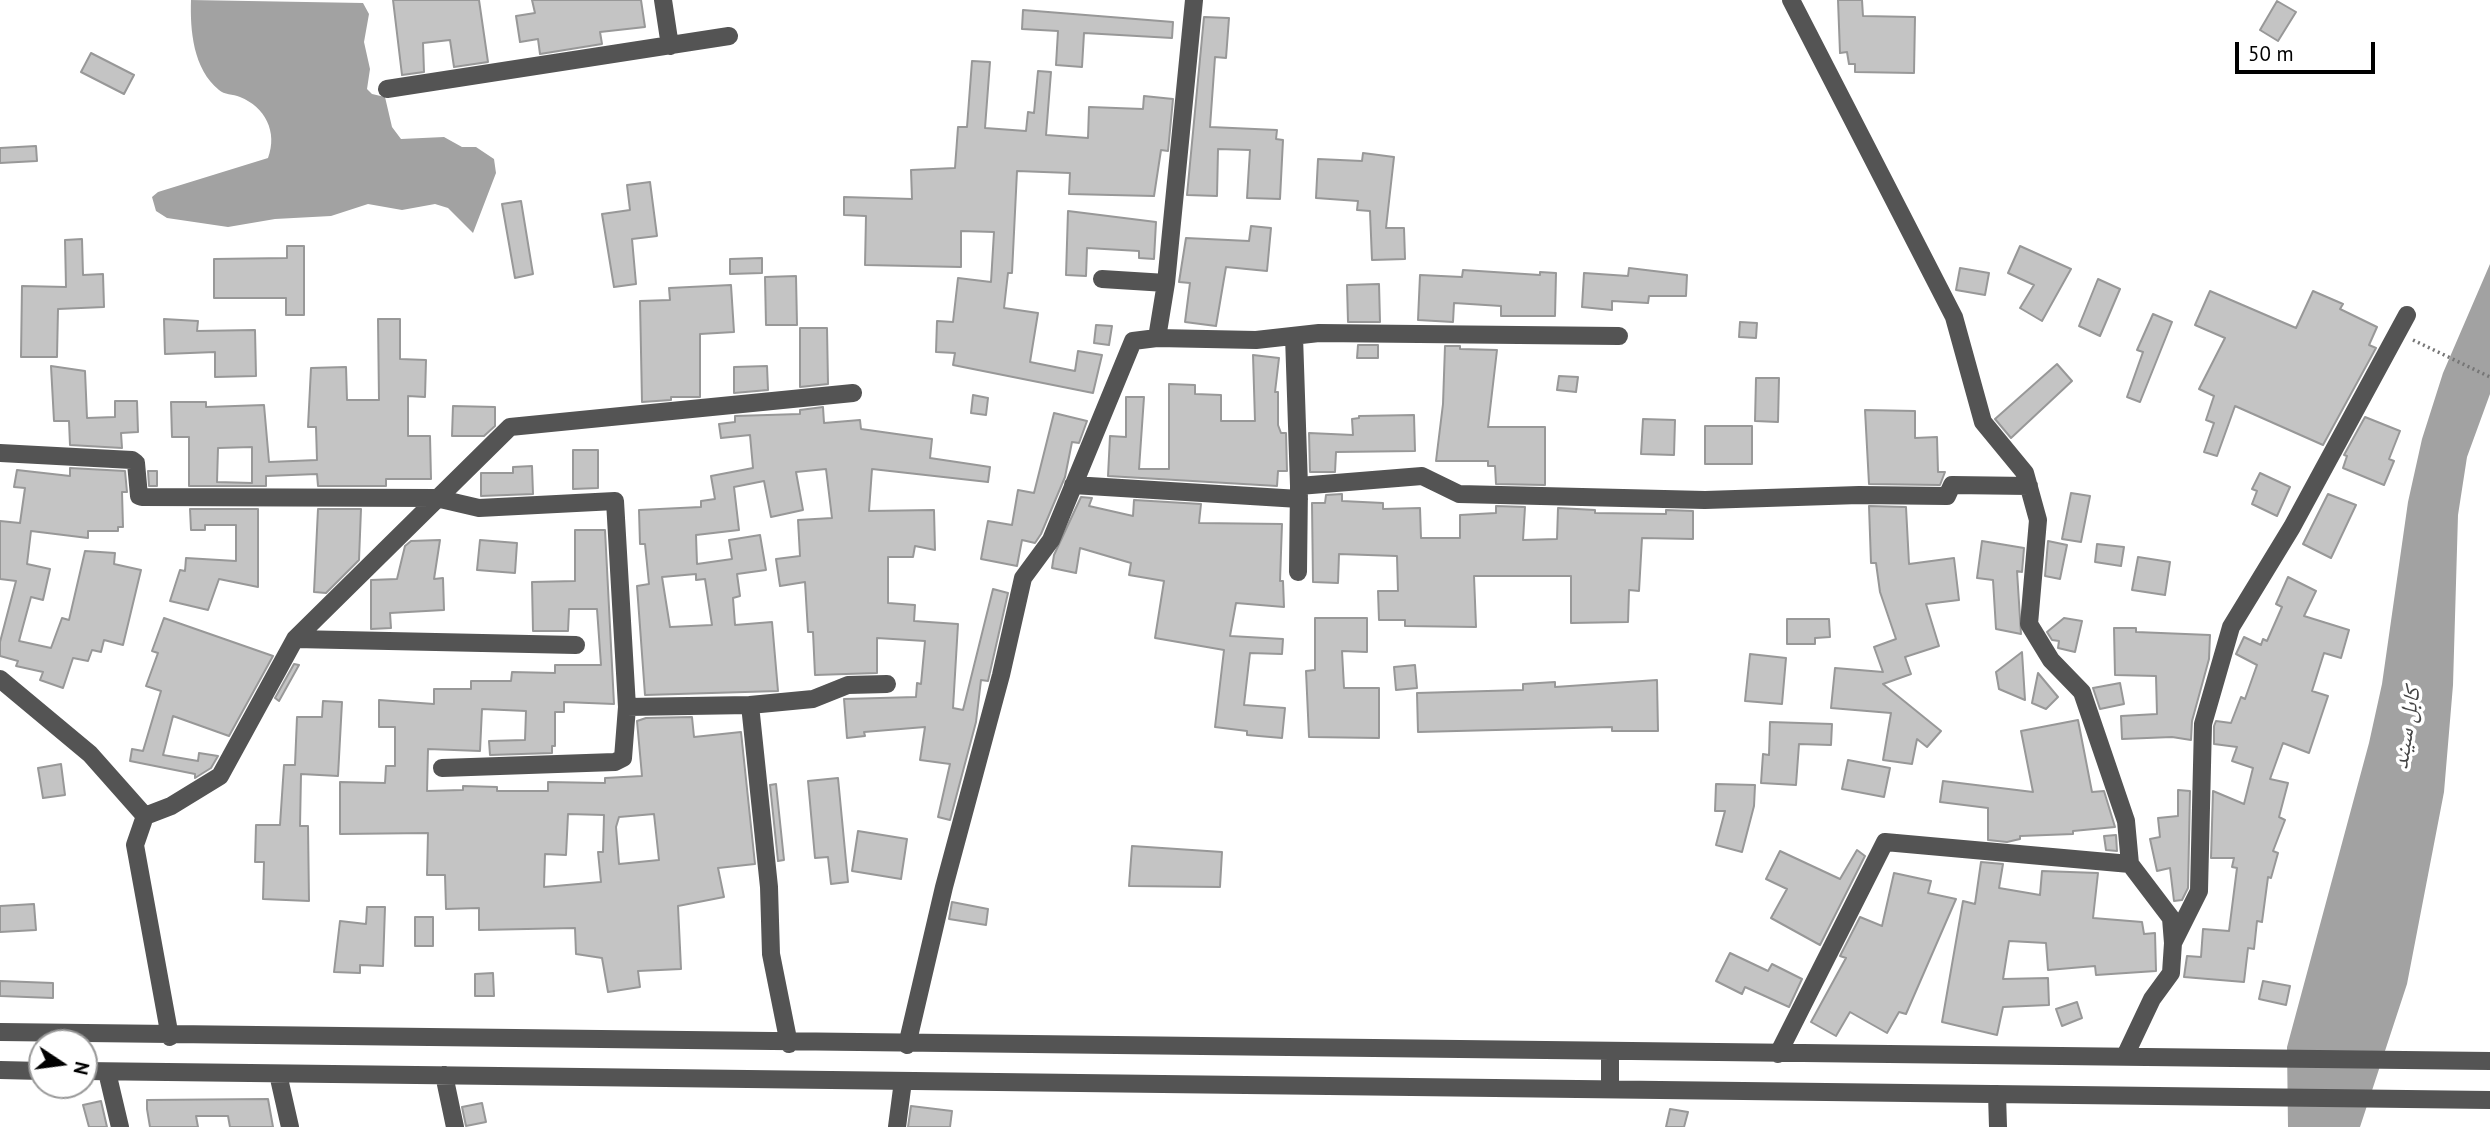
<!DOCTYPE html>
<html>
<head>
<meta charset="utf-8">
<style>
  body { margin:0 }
  #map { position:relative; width:2490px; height:1127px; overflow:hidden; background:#fff; font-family:"PT Sans",sans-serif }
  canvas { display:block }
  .north { position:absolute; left:28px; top:1029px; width:70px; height:70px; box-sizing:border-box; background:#fff; border:2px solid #999; border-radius:50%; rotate:103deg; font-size:19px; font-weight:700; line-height:28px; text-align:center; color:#000 }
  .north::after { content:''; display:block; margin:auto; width:24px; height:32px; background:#000; clip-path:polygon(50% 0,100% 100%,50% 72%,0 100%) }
  .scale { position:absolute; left:2235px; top:42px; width:140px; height:32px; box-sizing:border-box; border:4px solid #000; border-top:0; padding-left:9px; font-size:21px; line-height:24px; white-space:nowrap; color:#000; -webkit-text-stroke:5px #fff; paint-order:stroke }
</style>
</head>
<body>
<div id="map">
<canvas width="2490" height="1127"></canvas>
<div class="north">N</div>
<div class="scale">50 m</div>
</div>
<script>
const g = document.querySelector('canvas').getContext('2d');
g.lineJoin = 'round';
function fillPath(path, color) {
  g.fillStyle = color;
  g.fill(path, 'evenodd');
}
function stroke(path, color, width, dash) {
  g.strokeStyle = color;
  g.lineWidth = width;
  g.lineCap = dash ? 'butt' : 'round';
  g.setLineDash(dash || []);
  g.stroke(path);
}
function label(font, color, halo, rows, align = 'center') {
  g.font = font + ' "PT Sans","Noto Naskh Arabic",sans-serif';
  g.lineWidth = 7;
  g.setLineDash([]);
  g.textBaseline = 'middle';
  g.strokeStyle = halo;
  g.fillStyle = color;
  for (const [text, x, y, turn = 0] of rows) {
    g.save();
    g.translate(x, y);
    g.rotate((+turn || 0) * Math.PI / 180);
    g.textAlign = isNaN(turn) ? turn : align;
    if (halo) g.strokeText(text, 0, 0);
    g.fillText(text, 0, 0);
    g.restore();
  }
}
fillPath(new Path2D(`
  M191 0 363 3 369 14 364 42 370 69 367 89 372 94 385 97 392 127 401 139 444 137 462 147H476L494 159 496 173 473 233 448 208 435 204 402 210 368 204 331 216 275 219 228 227 167 218 156 211 152 197 158 192 268 158C278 132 265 107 240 97 233 94 224 95 219 90 193 69 190 30 191 0Z
  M2490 264V394L2467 457 2458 515 2453 685 2444 792 2407 984 2360 1127H2288L2287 1047 2369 743 2382 684 2408 502 2422 439 2443 373Z`), '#a2a2a2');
const building = new Path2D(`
  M393 0H479L488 62 454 67 450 40 423 43 424 72 402 75Z
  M532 0H641L645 27 600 32 602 44 540 54 538 39 520 42 516 16 535 13Z
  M1838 0H1862L1863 16 1915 17 1914 73 1855 72V64H1849L1847 52 1840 53Z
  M2277 1 2296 12 2278 41 2260 30Z
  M1023 10 1173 22 1172 38 1084 33 1082 67 1056 65 1058 31 1022 29Z
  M1204 17 1229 18 1226 58 1215 57 1210 127 1277 130 1276 139 1283 140 1280 199 1247 198 1250 150 1218 149 1217 196 1187 195Z
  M91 53 134 75 124 94 81 72Z
  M972 61 990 62 985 128 1026 131 1028 112 1034 113 1038 71 1051 72 1046 135 1088 138 1089 107 1143 109 1144 96 1173 99 1168 151 1161 150 1154 196 1069 194 1070 173 1017 171 1012 273H1008L1004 308 1038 313 1030 362 1075 371 1078 351 1102 355 1093 393 953 365 955 353 936 352 937 321 953 322 958 278 991 282 994 232 961 231V267L865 265 866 216 844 215V197L912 199 911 170 955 168 958 127H967Z
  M36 146 37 161 0 163V148Z
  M1363 153 1394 157 1386 228H1404L1405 259 1372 260 1370 211 1357 210 1358 201 1316 198 1318 159 1362 161Z
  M650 182 657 236 632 239 636 284 614 287 602 214 630 210 627 185Z
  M521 201 533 274 515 278 502 204Z
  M1068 211 1156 222 1154 259 1139 258V251L1087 248 1086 276 1066 275Z
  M1251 226 1271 228 1267 271 1226 267 1216 326 1185 322 1190 283 1179 282 1186 238 1249 241Z
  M82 239 83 275 103 274 104 307 58 309 57 357H21L22 286 66 287 65 240Z
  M287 246H304V315H286V298H214V259L287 258Z
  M2020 246 2071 269 2042 321 2020 308 2034 285 2008 273Z
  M762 258V273L730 274V259Z
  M1629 268 1687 275 1686 296H1649L1648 303 1612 301V310L1582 307 1584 273 1628 276Z
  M1960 268 1989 273 1985 295 1956 290Z
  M1463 270 1540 275V272L1556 273 1555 316H1501V306L1454 303 1453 322 1418 320 1420 275 1462 277Z
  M796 276 797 325H766L765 277Z
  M2098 279 2120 289 2100 336 2079 326Z
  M1379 284 1380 322H1348L1347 285Z
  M731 285 734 332 700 334V397H671V400L642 402 640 301 670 300 669 288Z
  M2210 291 2296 328 2313 291 2343 304 2340 309 2377 327 2369 345 2376 348 2323 445 2235 406 2217 456 2204 452 2214 423 2206 420 2214 396 2199 389 2225 338 2195 325Z
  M2153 314 2172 322 2140 402 2127 397 2143 352 2137 350Z
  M164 319 198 321 197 331 255 330 256 376 215 377V352L165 354Z
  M378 319H400V359L426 360 425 397 408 396V436H430L431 479H386V486H318L317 474 266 476V486H189V437H172L171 402H206V407L264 405 269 462 317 460 316 427H308L311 368 346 367 347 400H379ZM252 447V483L217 482 218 448Z
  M1740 322 1757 323 1756 338 1739 337Z
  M1096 325 1112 326 1109 345 1094 343Z
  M800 328H827L828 384 800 387Z
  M1358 345H1378V358H1357Z
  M1445 346H1460V349L1497 350 1488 427H1545V485L1496 484 1495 466H1488V461H1436L1443 404Z
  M1253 355 1279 358 1275 392H1278V425L1281 433H1286L1287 471H1278L1277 486 1108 476 1110 436 1126 437V397H1144L1139 469H1169V384L1195 385V394L1221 395V421H1255Z
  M2057 364 2072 381 2011 438 1995 419Z
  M51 366 85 371 87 418 115 417V401H137L138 432 121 433 122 448 70 445 69 421H54Z
  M767 366 768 390 734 393V367Z
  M1559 376 1578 377 1576 392 1557 390Z
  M1756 378H1779L1778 422 1755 421Z
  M973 395 988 398 986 415 971 413Z
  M453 406 495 407V426L484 436H452Z
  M823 407 824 423 860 420 861 429 932 439 930 458 990 467 988 482 872 469 869 511 934 510 935 550 915 546 913 557H888V603L915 605 914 621 958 624 953 708 963 710 993 589 1008 593 988 681 981 680 976 722 950 820 938 817 950 764 920 760 925 727 864 732 865 736 847 738 844 699 916 697 917 683 921 684 925 641 877 638V673L815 675 813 632H808L805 582 780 586 776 559 800 556 798 520 832 518 826 469 796 472 803 510 771 517 764 481 734 487 739 530 696 535 697 564 732 559 729 540 760 535 766 570 737 574 740 596 733 598 735 625 772 622 778 691 645 695 637 586 649 584 645 544H640L639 510 701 507V501L715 499 711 476 753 468 750 435 721 438 719 424 735 422V416L800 414V410ZM696 574V580L705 579 712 625 670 627 662 577Z
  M1865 410 1915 411V438L1937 437 1938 472H1945L1940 485 1869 484Z
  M1054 413 1087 421 1079 443 1072 442 1065 477 1041 534 1035 543 1022 540 1017 566 981 559 988 521 1012 525 1018 490 1034 493Z
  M1414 415 1415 451 1336 452 1335 472H1310L1309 433 1353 435 1352 419 1359 418V416Z
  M2365 417 2400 431 2389 459 2394 461 2384 485 2343 468 2347 456 2344 455Z
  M1643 419 1675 420 1674 455 1641 454Z
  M1705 426H1752V464H1705Z
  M573 450H598V488L573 489Z
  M532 466 533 494 481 496V473H513V467Z
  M70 468 125 471 127 492H122L123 527H118V531H88V538L31 531 27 564 50 569 43 600 31 597 19 641 51 648 62 618 69 620 85 551 115 553 114 564 141 570 123 645 104 640 101 652 92 650 88 661 73 658 63 688 40 680 43 672 16 666 18 661 0 656V642L16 581 0 579V521L20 523 25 488 14 487 17 470 70 476Z
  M148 471H157V486H149Z
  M2260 473 2290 487 2277 516 2252 504 2257 491 2252 489Z
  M2071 493 2090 496 2081 542 2062 539Z
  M1342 494V501L1383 503V509L1420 508 1421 538H1460V515L1496 513V506L1525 507 1523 540 1557 539 1558 508 1595 510V513L1666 514V510L1693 511V539L1642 538 1639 591 1629 590 1628 622 1571 623V576H1474L1476 627 1405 626V620H1379L1378 591H1398L1397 556 1339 554 1338 583 1313 582 1312 503H1325L1326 495Z
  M2328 494 2356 505 2331 558 2303 544Z
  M1081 497 1092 498 1089 506 1133 516 1134 500 1201 504 1199 523 1282 524 1280 581H1283L1284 607 1236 603 1230 636 1283 639 1282 654 1250 653 1244 705 1285 708 1282 738 1247 735V731L1215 727 1224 650 1155 638 1164 581 1129 575 1131 563 1080 548 1076 573 1052 568 1054 555Z
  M1869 506 1906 507 1909 564 1954 558 1959 600 1926 604 1939 646 1905 657 1911 674 1883 684 1941 731 1927 747 1917 739 1912 764 1883 760 1891 713 1831 708 1835 668 1883 672 1874 647 1896 639 1880 592 1876 563H1871Z
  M190 509H258V587L219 579 208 610 170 601 180 570 185 571 186 558 236 561V525H205V530H191Z
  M318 509H361L359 560 326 593 314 592Z
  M575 530H605L614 704 564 702V712H555V746H552V753L490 755 489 741 525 740 526 711 482 709 480 751 428 749 427 791 463 790V786L497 787V791H548V782L605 783V778L642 776 637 721 646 718 692 717 694 737 741 732 755 864 718 868 724 897 678 906 681 969 638 971 640 987 608 992 602 958 576 954 575 928 479 930V908L446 909 445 875H427L428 833 340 834V782L385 783 386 766H395V727H379V700L434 704V689H471V681H511L512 672 555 673V665H601L597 609H569L568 631H533L532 582 575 581ZM568 814 604 815 603 852H598L601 882 544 887 545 854 566 855ZM654 814 659 860 619 864 616 827 619 817Z
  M440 540 434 579 443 578 444 610 390 613 391 628 371 629V580L397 579 405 546 411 541Z
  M480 540 517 543 515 573 477 570Z
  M1982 541 2024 548 2022 572 2017 571 2021 634 1996 629 1993 580 1977 578Z
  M2048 541 2067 545 2060 579 2045 576Z
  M2097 544 2124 547 2121 566 2095 562Z
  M2138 557 2170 562 2165 595 2132 590Z
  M2288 577 2316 591 2304 616 2349 630 2341 658 2324 653 2312 691 2328 696 2309 753 2283 743 2270 779 2288 783 2279 817 2285 820 2273 851 2278 853 2271 878 2268 877 2262 922 2257 921 2254 949 2248 948 2244 982 2184 977 2187 956 2201 957 2203 929 2229 931 2237 868 2232 867 2234 858H2211L2213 791 2244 804 2253 768 2232 761 2237 747 2214 744V726L2216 721 2231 723 2241 697 2245 699 2257 665 2236 654 2244 637 2261 645 2263 639 2267 641 2282 607 2276 604Z
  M164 618 273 656 229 736 173 716 163 755 198 761 199 753 218 756 211 768 195 778V774L130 761 132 749 143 751 161 691 146 686 158 653 152 651Z
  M1315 618H1367V652L1342 651 1344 688H1379V738L1309 737 1306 671 1315 670Z
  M2064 618 2082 621 2075 652 2058 648 2059 641 2052 640 2047 632Z
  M1787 619H1829L1830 637 1815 638V644H1787Z
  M2114 628H2136V632L2210 635 2209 659 2192 721 2191 740 2172 737 2122 739 2121 716 2157 714 2156 676 2115 675Z
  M2022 652 2025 700 1999 689 1996 672Z
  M1750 654 1786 658 1782 704 1745 701Z
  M294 664 299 665 279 701 275 698Z
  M1415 665 1417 688 1396 690 1394 667Z
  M2038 673 2058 697 2046 709 2032 703Z
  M1657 680 1658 731H1612V727L1418 732 1417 693 1523 690V684L1555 682V687Z
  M2120 683 2124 704 2100 709 2093 688Z
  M323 701 342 702 338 776 301 774 300 826H308L309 901 263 899 264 862H255L256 825H280L284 765H295L297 717H322Z
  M2078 720 2092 792 2104 791 2115 827 2073 831V834L2020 836V839L2007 842 1988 840V808L1940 802 1943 781 2033 792 2021 731Z
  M1770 722 1832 724 1831 745 1799 744 1796 785 1761 783 1763 754 1769 755Z
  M1848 760 1890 768 1884 797 1842 789Z
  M61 764 65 795 43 798 38 768Z
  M838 778 848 882 831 884 828 857 815 858 808 781Z
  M776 784 784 860 778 861 770 785Z
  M1716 784 1755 785 1754 806 1742 852 1716 845 1725 811H1715Z
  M2178 790 2190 791 2188 888 2182 900 2174 901 2170 868 2157 871 2150 839 2160 837 2158 818 2178 816Z
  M858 831 907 839 901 879 852 871Z
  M2116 835 2117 851 2106 850 2104 836Z
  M1132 846 1222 852 1220 887 1129 886Z
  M1857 850 1865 856 1820 945 1771 918 1787 889 1766 879 1780 851 1840 879Z
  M1981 862 2003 864 1999 888 2040 895 2042 871 2098 873 2093 918 2142 922 2144 934 2155 933 2156 971 2096 975 2095 966 2048 970 2046 943 2009 941 2003 979 2048 978 2049 1005 2003 1007 1997 1035 1942 1022 1963 901 1975 904Z
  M1894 873 1931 881 1928 893 1956 899 1906 1014 1899 1012 1887 1033 1850 1012 1836 1036 1811 1022 1846 958 1840 956 1860 917 1882 926Z
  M952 902 988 909 986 925 949 919Z
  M34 904 36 930 0 932V906Z
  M367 907H385L383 966 360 965V973L334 972 340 921 366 924Z
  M415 917H433V946H415Z
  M1730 953 1768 971 1772 964 1802 979 1789 1007 1745 987 1742 994 1716 981Z
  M493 973 494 996H475V974Z
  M0 981 53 983V998L0 996Z
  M2263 981 2290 986 2286 1005 2259 999Z
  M2077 1002 2082 1018 2062 1026 2056 1009Z
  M268 1099 273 1127H230L228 1116H196L198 1127H150L147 1109V1100Z
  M101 1101 107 1127H89L83 1105Z
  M482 1103 486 1122 466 1126 462 1107Z
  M911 1106 952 1111 950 1127H908Z
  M1670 1109 1688 1112 1684 1127H1666Z`);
fillPath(building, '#c4c4c4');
stroke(building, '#989898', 2);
stroke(new Path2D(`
  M2413 340 2490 377`), '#767676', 3.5, [2, 3.5]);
stroke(new Path2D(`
  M663 0 670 46
  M1791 0 1954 317 1983 422 2025 473 2038 520 2029 624 2051 660 2082 692 2126 821 2130 864 2171 918 2173 943
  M387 89 729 36
  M1102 279 1166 283
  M1294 336 1299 486 1298 572
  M1157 338 1256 340 1319 333 1619 336
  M0 453 132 460 136 463 139 496 142 497 436 498 479 508 615 501 627 707 623 758 615 762 442 768
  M1073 485 1299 499
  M1299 486 1422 476 1459 494 1705 500 1859 495 1947 496 1952 485 2029 486
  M295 639 576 645
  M0 679 90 754 145 816
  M750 705 769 887 771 954 789 1044
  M627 707 750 705 813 699 848 685 887 684
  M0 1032 2490 1061
  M170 1037 135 845 145 816 171 806 220 776 295 639 510 427 853 393
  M907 1045 944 887 1001 675 1023 578 1051 540 1133 341 1157 338 1166 283 1194 0
  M1778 1054 1885 842 2130 864
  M2125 1056 2152 999 2171 973 2173 943 2199 891 2203 724 2231 627 2292 527 2407 315
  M0 1070 42 1071
  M84 1071 2490 1100
  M107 1072 120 1127
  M278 1074 290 1127
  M444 1075 455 1127
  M1610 1089V1052
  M1997 1094 1998 1127
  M897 1127 903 1081`), '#545454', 18);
label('italic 23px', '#434343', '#fff', [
  ["کابل سيند",2407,728,-81]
]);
</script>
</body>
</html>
